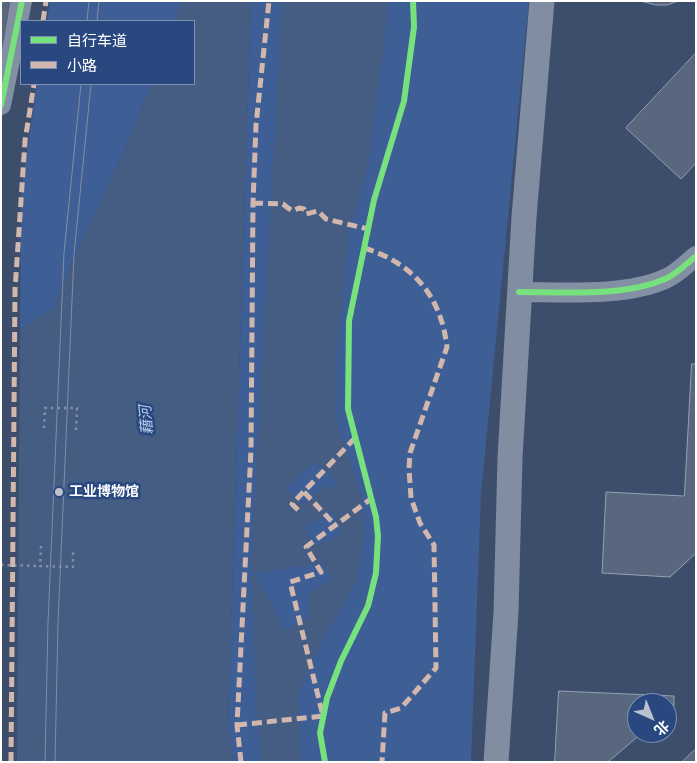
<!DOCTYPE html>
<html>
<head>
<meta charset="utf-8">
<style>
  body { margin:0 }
  #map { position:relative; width:697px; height:763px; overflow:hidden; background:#3d4e6c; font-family:"Noto Sans","Noto Sans SC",sans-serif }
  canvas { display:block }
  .frame { position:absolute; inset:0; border:2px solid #fff; pointer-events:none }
  .legend { position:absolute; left:20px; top:20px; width:175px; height:65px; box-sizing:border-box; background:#294880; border:1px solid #7f91b3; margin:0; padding:6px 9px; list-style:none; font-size:15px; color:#fff }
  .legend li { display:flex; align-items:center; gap:10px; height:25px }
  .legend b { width:25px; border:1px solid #7f91b3 }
  .north { position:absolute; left:627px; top:693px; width:50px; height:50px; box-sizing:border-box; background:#294880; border:1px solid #7f91b3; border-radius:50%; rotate:136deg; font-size:14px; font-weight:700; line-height:20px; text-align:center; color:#fff }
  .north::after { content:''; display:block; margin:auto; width:18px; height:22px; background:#bbc1cc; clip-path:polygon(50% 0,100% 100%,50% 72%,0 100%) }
</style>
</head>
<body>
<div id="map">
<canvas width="697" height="763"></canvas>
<div class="frame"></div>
<ul class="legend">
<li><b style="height:6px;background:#77e17e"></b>自行车道</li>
<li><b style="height:6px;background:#d1b7ad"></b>小路</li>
</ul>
<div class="north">北</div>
</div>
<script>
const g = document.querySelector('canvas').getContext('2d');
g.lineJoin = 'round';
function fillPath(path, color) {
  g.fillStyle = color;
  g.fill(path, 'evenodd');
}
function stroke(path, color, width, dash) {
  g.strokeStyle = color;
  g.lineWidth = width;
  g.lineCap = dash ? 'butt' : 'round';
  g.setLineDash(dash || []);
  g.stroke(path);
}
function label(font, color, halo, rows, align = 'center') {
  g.font = font + ' "Noto Sans","Noto Sans SC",sans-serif';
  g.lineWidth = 5;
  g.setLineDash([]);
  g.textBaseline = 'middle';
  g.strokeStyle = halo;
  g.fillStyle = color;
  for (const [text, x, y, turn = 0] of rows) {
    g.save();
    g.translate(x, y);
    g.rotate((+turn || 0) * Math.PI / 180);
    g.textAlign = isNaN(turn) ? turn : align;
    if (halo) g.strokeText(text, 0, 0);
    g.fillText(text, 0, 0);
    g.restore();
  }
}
fillPath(new Path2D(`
  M50 1H181L175 21H47Z
  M251 1H529L481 494 471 762H233L228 723Z
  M37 84H152L125 149 70 267 54 308 20 329 21 192Z`), '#3e5e96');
fillPath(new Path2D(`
  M181 1H251L228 723 233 762H17L20 329 54 308 70 267 125 149 152 84H194V21H175Z
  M282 1H388L385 36 368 165 349 232 337 354 336 419 362 497 364 535 357 580 320 644 298 693 302 762H262L257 722 251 564ZM314 461 339 483 333 490 326 485 303 505 286 489ZM332 512 342 533 315 546 303 528ZM323 563 332 579 308 594 309 618 285 630 254 573Z`), '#455c83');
const building = new Path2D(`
  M1 1H11L1 66Z
  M641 1H678L667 5H656Z
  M696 53V163L681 179 626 128Z
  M692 364H696V553L670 577 602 573 606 492 684 496Z
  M559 691 674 696V706L667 712V703H637V733H642L608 762H555Z
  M696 749V762H682Z`);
fillPath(building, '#58667e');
stroke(building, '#96a0b1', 1);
stroke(new Path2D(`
  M44 428 45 408H77L76 431
  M41 546 40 566 73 567V549
  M1 565 40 566`), '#838fa2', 2.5, [2.5, 4]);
stroke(new Path2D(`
  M1 105 22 1
  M519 292C563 292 624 297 665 279 676 275 686 264 696 256`), '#838fa2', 20);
stroke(new Path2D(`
  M496 762 506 612 510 458 524 217 542 1`), '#818da1', 25);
stroke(new Path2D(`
  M87 21 89 1
  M97 21 99 1
  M45 762 48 622 64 253 81 84
  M55 762 58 623 74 254 91 84`), '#838ea2', 1);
stroke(new Path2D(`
  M43 21 46 1
  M253 203 283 204 288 208 293 211 299 208 304 209 306 214 318 211 326 219 368 229
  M364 248C413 263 441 296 447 347L410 453 409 469 411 498 420 523 434 545 436 668 401 708 385 713 382 762
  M304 492 335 525
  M298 510 292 504 355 438
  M237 725 323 716 290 582 321 572 306 547 372 498
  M11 762 15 290 25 141 34 84
  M241 762 237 725 251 450 253 203 256 125 269 1`), '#d1b7ad', 5, [10, 5]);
stroke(new Path2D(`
  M1 105 22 1
  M519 292C563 292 624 297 665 279 676 275 686 264 696 256
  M325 762 320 733 327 698 341 661 368 606 376 573 378 536 376 517 348 409 349 321 374 200 404 101 414 27 413 1`), '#77e17e', 6);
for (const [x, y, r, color] of [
  [59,492,5,"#bbc1cc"]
]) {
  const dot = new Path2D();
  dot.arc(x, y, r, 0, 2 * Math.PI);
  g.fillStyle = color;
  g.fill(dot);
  stroke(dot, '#294880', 2);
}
label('bold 14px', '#fff', '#294880', [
  ["工业博物馆",69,492]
], 'left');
label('italic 15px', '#bccfed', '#294880', [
  ["藉河",147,420,-95]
]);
</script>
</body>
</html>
